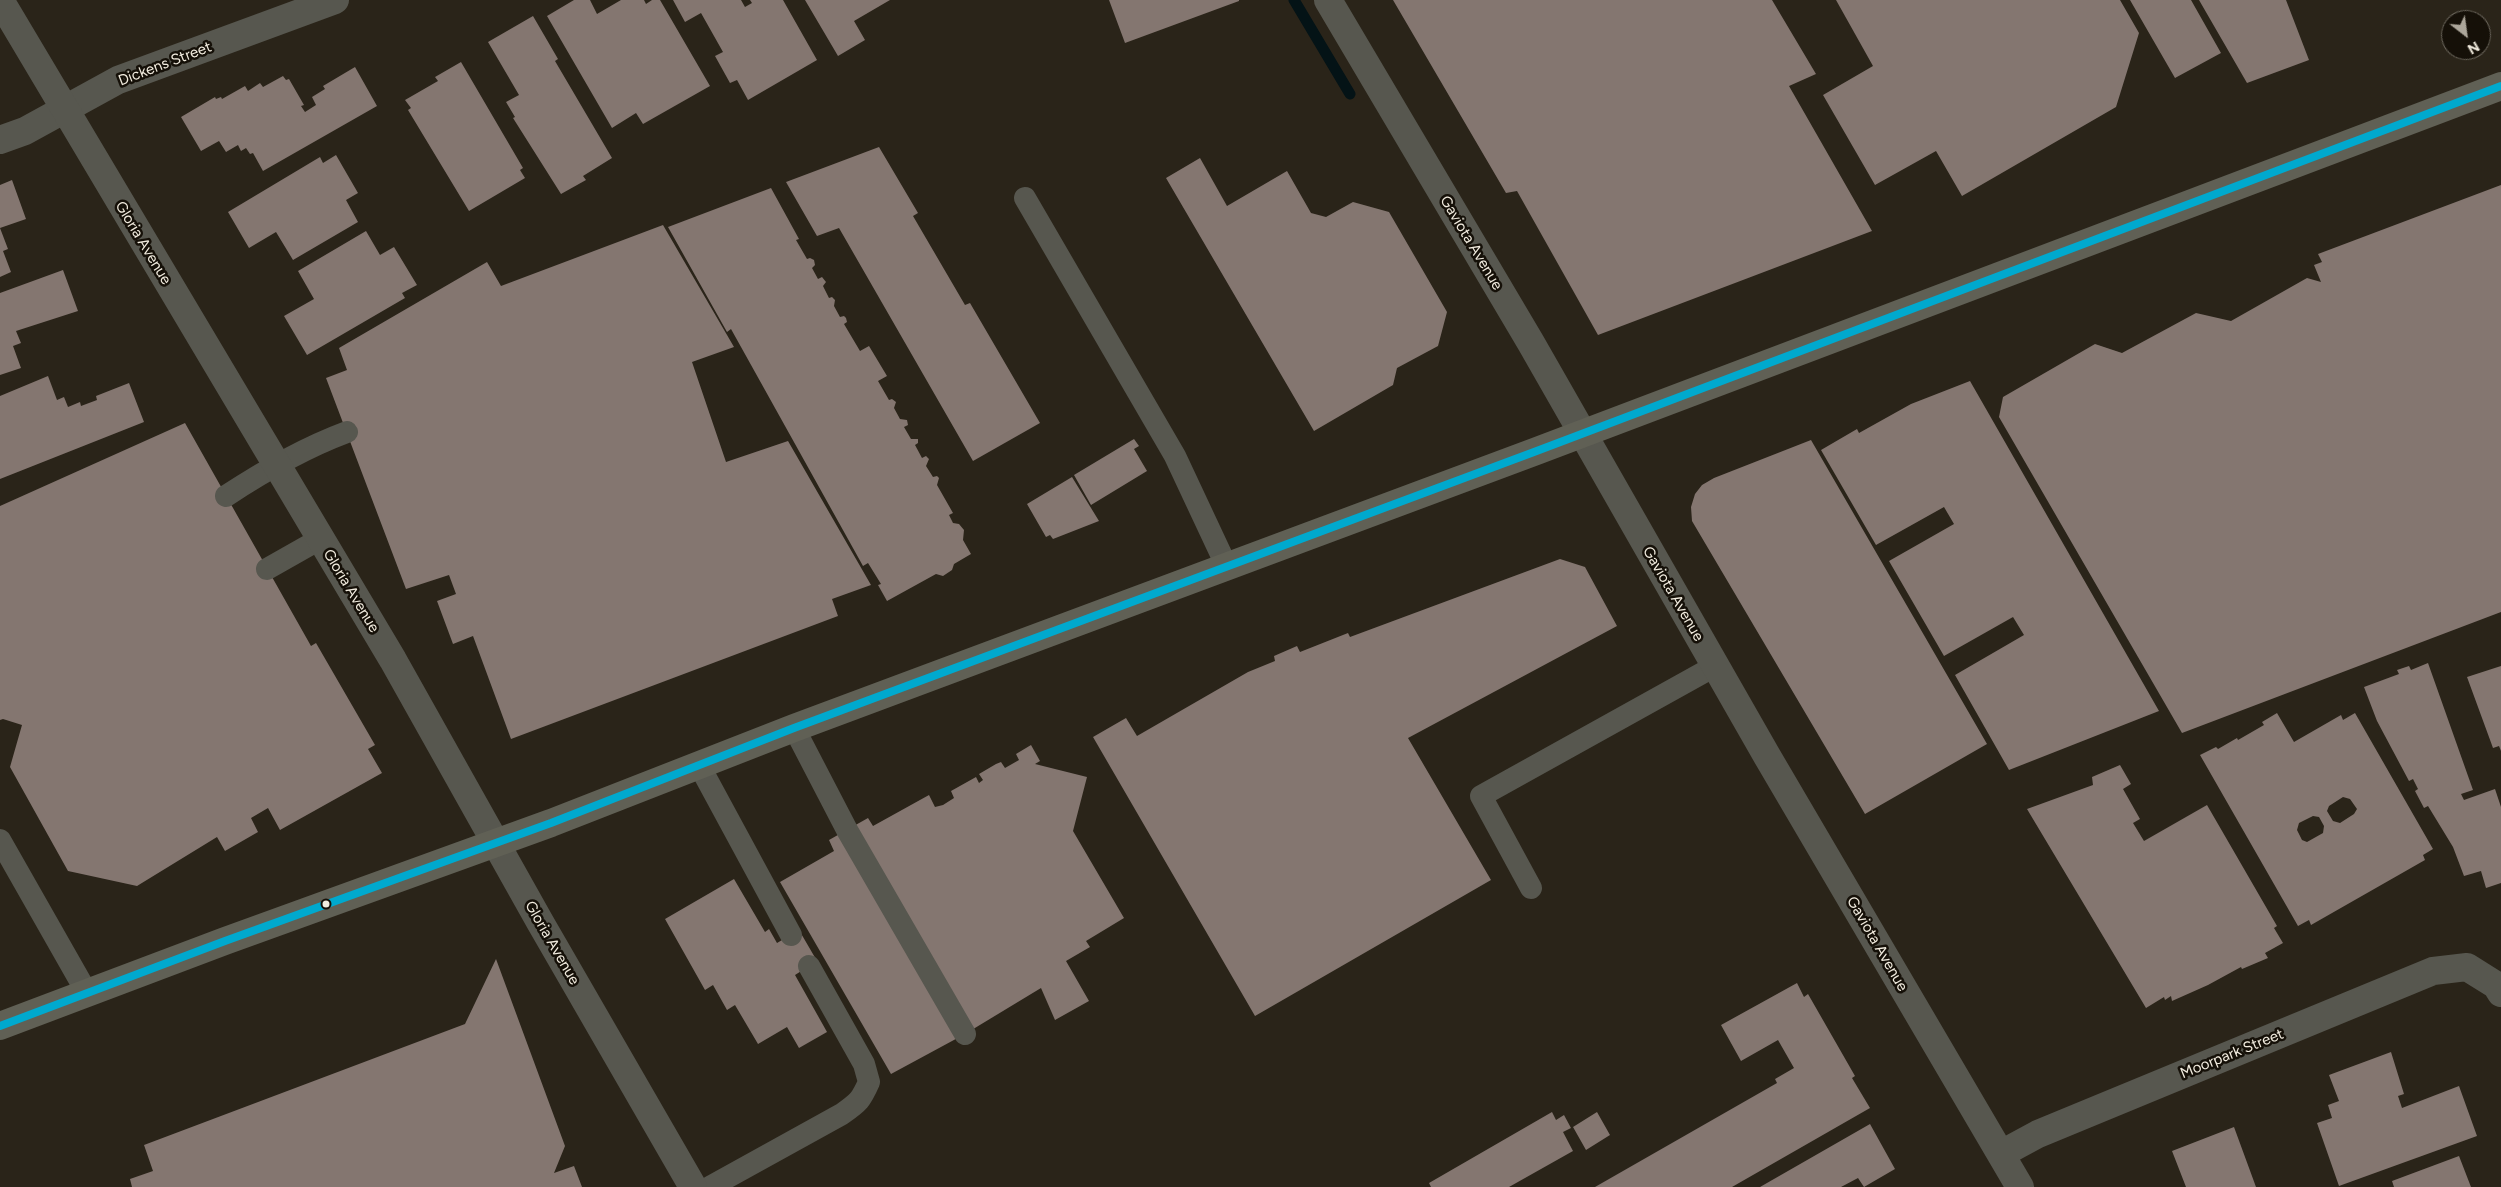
<!DOCTYPE html>
<html>
<head>
<meta charset="utf-8">
<style>
  body { margin:0 }
  #map { position:relative; width:2501px; height:1187px; overflow:hidden; background:#2a2419; font-family:Figtree,sans-serif }
  canvas { display:block }
  .north { position:absolute; left:2441px; top:10px; width:50px; height:50px; box-sizing:border-box; background:#151008; border:1px solid #6d685e; border-radius:50%; rotate:150deg; font-size:14px; font-weight:700; line-height:20px; text-align:center; color:#f2ecdf }
  .north::after { content:''; display:block; margin:auto; width:18px; height:22px; background:#aca69a; clip-path:polygon(50% 0,100% 100%,50% 72%,0 100%) }
</style>
</head>
<body>
<div id="map">
<canvas width="2501" height="1187"></canvas>
<div class="north">N</div>
</div>
<script>
const g = document.querySelector('canvas').getContext('2d');
g.lineJoin = 'round';
function stroke(path, color, width, dash) {
  g.strokeStyle = color;
  g.lineWidth = width;
  g.lineCap = dash ? 'butt' : 'round';
  g.setLineDash(dash || []);
  g.stroke(path);
}
function fillPath(path, color) {
  g.fillStyle = color;
  g.fill(path, 'evenodd');
}
function label(font, color, halo, rows, align = 'center') {
  g.font = font + ' Figtree,sans-serif';
  g.lineWidth = 5;
  g.setLineDash([]);
  g.textBaseline = 'middle';
  g.strokeStyle = halo;
  g.fillStyle = color;
  for (const [text, x, y, turn = 0] of rows) {
    g.save();
    g.translate(x, y);
    g.rotate((+turn || 0) * Math.PI / 180);
    g.textAlign = isNaN(turn) ? turn : align;
    if (halo) g.strokeText(text, 0, 0);
    g.fillText(text, 0, 0);
    g.restore();
  }
}
stroke(new Path2D(`
  M1294 0 1350 94`), '#041316', 11);
fillPath(new Path2D(`
  M574 0H590L597 14 621 0H644L646 4 652 0H660L710 86 643 124 636 113 612 128 547 16Z
  M673 0H741L745 7 752 3 750 0H783L817 60 748 100 737 80 730 83 715 56 723 52 701 13 685 22Z
  M805 0H890L854 21 865 40 838 56Z
  M1109 0H1239V1L1125 43Z
  M1393 0H1772L1816 74 1789 86 1872 231 1598 335 1517 191 1506 193Z
  M1836 0H2120L2139 33 2116 107 1962 196 1936 151 1875 185 1823 95 1873 66Z
  M2130 0H2191L2221 53 2175 78Z
  M2199 0H2286L2309 60 2247 83Z
  M533 16 558 59 555 61 612 158 583 176 586 180 561 194 513 118 515 117 506 102 519 95 488 42Z
  M461 62 523 168 520 170 525 178 469 211 408 110 411 108 405 100 438 81 435 77Z
  M355 67 377 106 263 171 253 153 250 154 246 148 241 151 238 145 226 152 219 141 201 151 181 117 215 97 216 99 221 97 222 99 245 86 248 91 260 83 263 87 283 76 286 80 289 79 304 105 301 106 305 112 316 105 312 97 325 89 323 86Z
  M879 147 918 213 913 216 965 305 970 303 1040 423 973 461 839 228 817 236 786 182Z
  M336 155 358 193 346 200 358 222 293 260 276 232 249 248 228 212 320 157 323 163Z
  M1200 158 1227 206 1287 171 1311 213 1326 217 1353 202 1389 212 1447 312 1438 346 1397 368 1393 385 1314 431 1166 178Z
  M12 180 26 219 0 228 8 249 3 251 11 272 0 277V185Z
  M2501 185V612L2182 733 1999 417 2003 397 2095 344 2122 353 2196 313 2231 321 2307 278 2321 282 2314 265 2322 262 2318 254Z
  M771 188 799 239 796 240 807 259 810 258 814 260 815 265 812 268 818 279 822 277 826 282 823 286 829 298 832 297 835 300 834 306 840 317 844 316 846 318 847 322 844 324 860 351 869 346 887 376 878 381 889 400 892 399 896 402 894 408 900 419 907 420 908 425 904 427 911 439H918V443L915 445 922 458 926 456 929 459 926 466 933 477 937 476 939 478 937 485 953 513 949 515 953 523 959 524 964 530 963 540 971 554 954 564 952 570 943 576 936 574 887 601 878 585 881 584 868 563 863 566 731 329 727 332 668 227Z
  M663 225 734 347 692 362 726 462 788 441 871 585 832 599 838 616 511 739 473 636 453 644 437 601 456 594 449 575 406 589 326 378 347 370 339 348 487 262 501 286Z
  M366 231 380 255 394 247 417 285 402 293 405 298 307 355 284 316 314 299 298 271Z
  M63 270 78 311 16 331 21 343 13 346 21 368 0 375V293Z
  M48 376 57 400 64 397 68 407 80 402 81 406 97 400 96 396 129 383 144 422 0 479V396Z
  M1970 381 2159 711 2009 770 1955 675 2024 635 2013 617 1944 656 1889 561 1954 524 1944 507 1876 545 1821 450 1857 429 1859 433 1911 404Z
  M185 423 311 646 316 643 375 745 368 749 382 773 280 830 268 808 251 818 258 832 225 851 217 837 137 886 68 871 10 767 22 725 3 719 0 720V506Z
  M1134 439 1139 446 1134 449 1147 471 1091 505 1074 475Z
  M1811 440 1987 744 1865 814 1692 521 1691 507 1695 494 1702 485 1714 478Z
  M1072 477 1099 521 1053 539 1050 535 1046 537 1027 504Z
  M1560 559 1585 567 1617 626 1408 738 1491 880 1255 1016 1093 737 1126 718 1137 736 1248 672 1275 661 1274 656 1297 646 1300 652 1348 633 1350 637Z
  M2428 663 2473 790 2461 794 2464 800 2495 789 2501 807V883L2486 888 2481 871 2464 876 2453 847 2428 806 2424 808 2415 791 2418 789 2413 779 2409 781 2377 721 2364 687 2399 674 2397 670 2409 666 2411 670Z
  M2501 666V751L2499 746 2493 748 2467 677Z
  M2277 713 2294 742 2341 715 2343 720 2355 713 2433 849 2423 855 2425 860 2311 925 2309 920 2298 926 2200 755 2216 747 2218 749 2237 738 2238 740 2264 725 2262 722ZM2343 797 2350 799 2357 809 2354 814 2340 823 2333 821 2327 811 2329 806ZM2313 816 2319 817 2324 826 2323 833 2307 842 2302 840 2297 830 2299 823Z
  M1031 745 1040 761 1035 764 1087 777 1073 831 1124 918 1086 941 1090 947 1066 961 1089 1001 1055 1020 1041 988 965 1034 891 1074 780 882 834 851 829 840 868 818 873 826 929 795 935 807 943 805 954 798 951 791 976 777 979 783 983 780 979 774 996 764 1001 762 1005 768 1019 760 1016 754Z
  M2120 765 2131 784 2123 789 2140 819 2133 823 2144 841 2207 805 2277 926 2274 928 2283 943 2265 953 2268 958 2242 969 2241 967 2208 985 2172 1001 2171 996 2165 1000 2164 997 2146 1008 2027 809 2093 785 2092 777Z
  M734 879 765 932 769 929 777 943 799 930 817 961 795 975 827 1032 799 1048 787 1027 758 1044 735 1005 727 1010 713 985 705 990 665 919Z
  M496 959 565 1146 554 1173 574 1166 582 1187H132L130 1179 153 1171 144 1145 465 1024Z
  M1797 983 1804 997 1808 994 1855 1076 1852 1078 1870 1108 1732 1187H1595L1777 1083 1775 1079 1794 1068 1778 1040 1741 1061 1721 1025Z
  M2391 1052 2404 1094 2398 1096 2402 1108 2459 1086 2477 1136 2339 1186 2317 1123 2332 1118 2328 1105 2339 1101 2329 1075Z
  M1552 1112 1556 1120 1564 1115 1571 1128 1563 1132 1573 1151 1509 1187H1431L1429 1183Z
  M1597 1112 1610 1135 1586 1150 1573 1127Z
  M1870 1124 1895 1169 1864 1187 1858 1178 1841 1187H1760Z
  M2234 1127 2256 1187H2186L2172 1151Z
  M2459 1156 2471 1187H2394L2392 1181Z`), '#847670');
stroke(new Path2D(`
  M1025 198 1175 456 1227 567
  M226 496C264 471 304 448 347 432
  M267 569 320 539
  M794 728 847 830 965 1034
  M699 765 791 935
  M0 840 87 993
  M1531 888 1481 796 1715 666
  M710 1187 842 1114C859 1102 861 1100 869 1082L864 1064 809 966`), '#57574f', 22);
stroke(new Path2D(`
  M1328 0 1531 343 1767 756 2020 1187
  M0 140 25 131 118 80 335 0
  M2001 1154 2038 1134 2433 971 2467 967 2496 985 2501 993`), '#57574f', 28);
stroke(new Path2D(`
  M0 0 393 660 540 922 693 1187`), '#57574f', 28);
stroke(new Path2D(`
  M0 1026 225 941 551 823 794 728 1534 452 2501 86`), '#606055', 28);
stroke(new Path2D(`
  M0 1026 225 941 551 823 794 728 1534 452 2501 86`), '#00a9ce', 8);
for (const [x, y, r, color] of [
  [326,904,4.5,"#f2ecdf"]
]) {
  const dot = new Path2D();
  dot.arc(x, y, r, 0, 2 * Math.PI);
  g.fillStyle = color;
  g.fill(dot);
  stroke(dot, '#151008', 2);
}
label('15px', '#f2ecdf', '#151008', [
  ["Dickens Street",165,64,-21],
  ["Gloria Avenue",143,243,59],
  ["Gaviota Avenue",1471,243,59],
  ["Gloria Avenue",351,591,59],
  ["Gaviota Avenue",1673,594,60],
  ["Gloria Avenue",552,943,60],
  ["Gaviota Avenue",1877,944,60],
  ["Moorpark Street",2232,1054,-22]
]);
</script>
</body>
</html>
